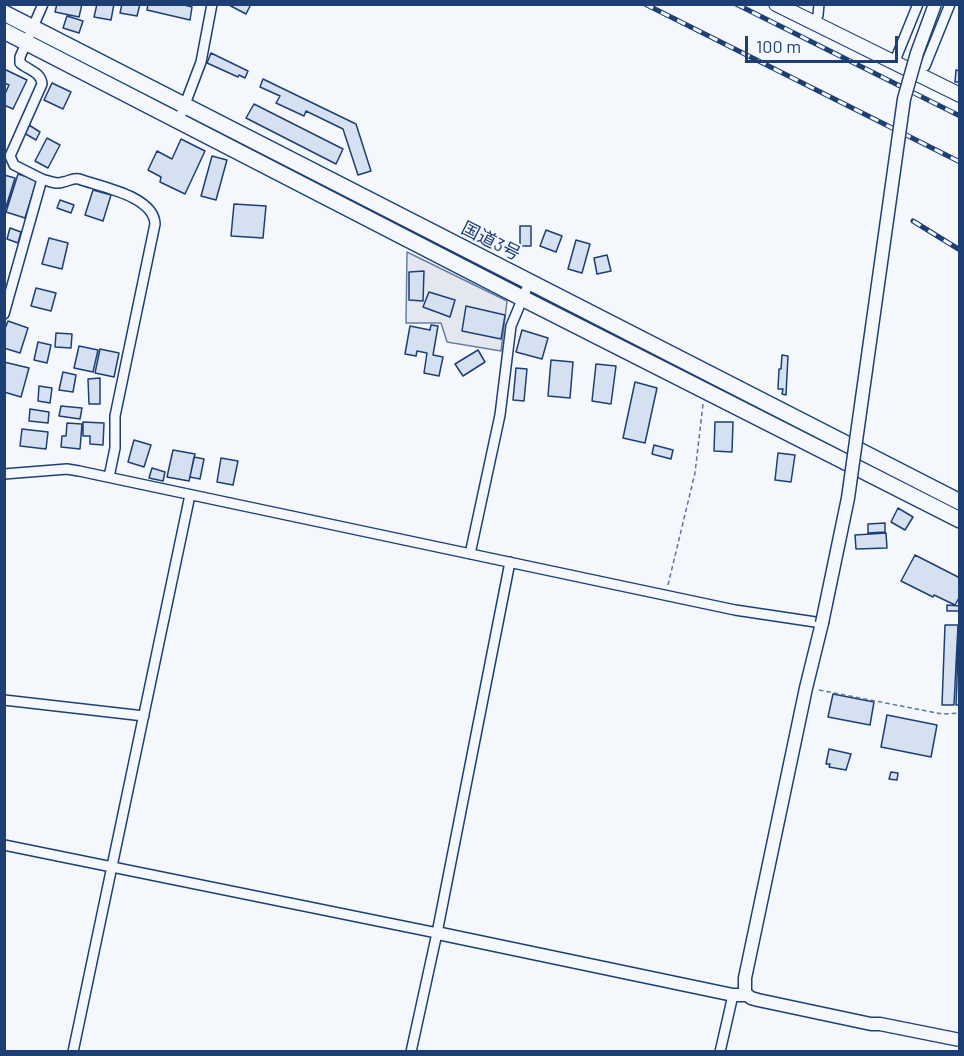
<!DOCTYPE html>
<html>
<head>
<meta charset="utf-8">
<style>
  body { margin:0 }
  #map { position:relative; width:964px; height:1056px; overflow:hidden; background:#f4f7fb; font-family:Barlow,sans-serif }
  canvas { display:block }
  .frame { position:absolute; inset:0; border:6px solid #1d3f73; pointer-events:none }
  .scale { position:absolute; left:745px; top:36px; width:153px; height:27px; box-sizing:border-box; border:3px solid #1d3f73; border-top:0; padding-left:8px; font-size:18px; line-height:21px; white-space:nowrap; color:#1d3f73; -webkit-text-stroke:4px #f4f7fb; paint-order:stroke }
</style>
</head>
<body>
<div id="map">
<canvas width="964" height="1056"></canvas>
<div class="frame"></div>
<div class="scale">100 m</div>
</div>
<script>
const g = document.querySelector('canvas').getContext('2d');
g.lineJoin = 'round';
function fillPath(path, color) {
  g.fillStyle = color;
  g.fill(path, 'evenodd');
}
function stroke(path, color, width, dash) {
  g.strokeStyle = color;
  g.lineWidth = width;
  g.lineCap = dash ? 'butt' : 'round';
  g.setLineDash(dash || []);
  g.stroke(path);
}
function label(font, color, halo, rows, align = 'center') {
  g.font = font + ' Barlow,"Noto Sans JP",sans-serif';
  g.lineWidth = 4.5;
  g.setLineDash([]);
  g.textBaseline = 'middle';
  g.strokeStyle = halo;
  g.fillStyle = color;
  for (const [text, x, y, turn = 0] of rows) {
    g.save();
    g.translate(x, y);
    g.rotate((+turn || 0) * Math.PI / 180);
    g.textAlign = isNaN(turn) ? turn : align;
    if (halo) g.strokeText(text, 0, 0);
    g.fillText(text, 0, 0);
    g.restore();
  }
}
const parking = new Path2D(`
  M407 252 507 301 501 351 447 342 441 323H406Z`);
fillPath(parking, '#e3e8f0');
stroke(parking, '#687fa3', 1.5);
const building = new Path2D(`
  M57 4H82L79 17 55 12Z
  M97 4H114L111 20 94 17Z
  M122 4H140L137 16 120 13Z
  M148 4H181L192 7 190 20 147 10Z
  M227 4H251L246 14Z
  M67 16 83 21 79 33 63 28Z
  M211 53 248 71 245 78 239 75 238 77 207 63Z
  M4 69 27 80 13 109 4 105V96L9 85 4 83Z
  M956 70 960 71V82H955Z
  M263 79 356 124 371 171 358 175 343 129 306 111 304 116 276 103 280 96 260 87Z
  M52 83 71 92 63 109 44 100Z
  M254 104 343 149 336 164 246 118Z
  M29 125 40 132 36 140 24 133Z
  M47 138 60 145 48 168 35 161Z
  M181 139 205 151 185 194 160 182 161 177 148 170 157 151 172 159Z
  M212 156 227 160 216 200 201 196Z
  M18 174 37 180 25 218 6 212Z
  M4 175 15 178 6 207H4Z
  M93 190 111 195 103 221 85 215Z
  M60 200 74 205 71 213 57 208Z
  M234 204 266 206 263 238 231 236Z
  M520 226H531V246H520Z
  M10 228 21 232 18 243 7 239Z
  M546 230 562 236 556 252 540 246Z
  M49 238 68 243 62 269 42 264Z
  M576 240 590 244 582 273 568 269Z
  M607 255 611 271 597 274 594 258Z
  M424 271 423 301 409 300V272Z
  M36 288 56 293 51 311 31 306Z
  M429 292 455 300 450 317 423 307Z
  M466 306 505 315 501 339 462 331Z
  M8 321 28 328 20 353 4 348V331Z
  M431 325 438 326 433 355 443 357 439 376 424 373 427 353 417 351 416 356 405 354 410 326 430 330Z
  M522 330 548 338 542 359 516 352Z
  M56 333 72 334 71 348 55 347Z
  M38 342 51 345 47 363 34 360Z
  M79 346 98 350 93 372 74 368Z
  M100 349 119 353 114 377 95 373Z
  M478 350 485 362 463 376 455 364Z
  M782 355 788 356 786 395 782 394 783 389H778L779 369H781Z
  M551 360 573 362 570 398 548 396Z
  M4 362 29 368 21 397 4 392Z
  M596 364 616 366 611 404 592 401Z
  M516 368 527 369 524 401 513 400Z
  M63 372 76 375 73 392 59 390Z
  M100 378V404H89L88 379Z
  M635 382 657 388 645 443 623 438Z
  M39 386 52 388 50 403 38 401Z
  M61 406 82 408 80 419 59 416Z
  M30 409 49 412 48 423 29 421Z
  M83 422 104 423 103 445 90 444V436H83Z
  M715 422H733L732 452 714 451Z
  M67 423 82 424 80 449 61 447 62 436H66Z
  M22 429 48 432 46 449 20 446Z
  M134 440 151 445 144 467 128 462Z
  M654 445 673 450 671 459 652 454Z
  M173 450 195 454 189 481 167 477Z
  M778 453 795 455 791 482 775 480Z
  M194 457 204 459 200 479 190 477Z
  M221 458 238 461 233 485 217 482Z
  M152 468 165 472 163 481 149 478Z
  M898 508 913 517 905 530 891 522Z
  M885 523V532L868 533V524Z
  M886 533 887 548 856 549 855 535Z
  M915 555 960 578V596L955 605 934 595 933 597 901 581Z
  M947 605 960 606V611H947Z
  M945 625H958L954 705H942Z
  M959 625H960V705H956Z
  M833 694 874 702 870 725 828 717Z
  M887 715 937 725 931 757 881 747Z
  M829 749 851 754 846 770 829 767 830 764H826Z
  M891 772 898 773 897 780 889 779Z`);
fillPath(building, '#d5e0f0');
stroke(building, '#1d3f73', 1.5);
const minor = new Path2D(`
  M814 23 818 15 819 4
  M894 63 918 4
  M925 66 950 4
  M179 120 201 62 212 4
  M42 179C49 181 56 185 63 182 70 181 71 178 79 179 101 187 154 196 155 224L115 416V448L109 477
  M4 314 42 179 14 165 10 156 42 84C41 72 28 70 20 63V57L43 4
  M4 474 67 469 79 471 735 610 822 623
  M470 554 500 415 511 326 529 283
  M4 700 144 716
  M4 845 437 933
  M73 1052 190 495
  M411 1052 437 933 510 562
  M720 1052 733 995`);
const tertiary = new Path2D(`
  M822 623 806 688 745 978V993L751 998 758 1000 871 1024H880L960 1040
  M437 933 733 995H746`);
const secondary = new Path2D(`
  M776 4 960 95`);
const trunk = new Path2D(`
  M4 13 960 502
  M4 31 522 298 960 520`);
stroke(minor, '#1d3f73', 12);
stroke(tertiary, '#1d3f73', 15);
stroke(secondary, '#1d3f73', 16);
stroke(trunk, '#1d3f73', 18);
stroke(new Path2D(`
  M668 585 695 473 703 404
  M819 690 942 714 960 713`), '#5e769c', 1.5, [4.5, 3]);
stroke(minor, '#f4f7fb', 9);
stroke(tertiary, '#f4f7fb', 12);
stroke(secondary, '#f4f7fb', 14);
stroke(trunk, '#f4f7fb', 15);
const rail = new Path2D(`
  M645 4 960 162
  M736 4 960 116
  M913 221 960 250`);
stroke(rail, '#1d3f73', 5);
stroke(rail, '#f4f7fb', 3, [9]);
const tertiaryBridge = new Path2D(`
  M822 623 848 498 904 99 917 53 935 4`);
stroke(tertiaryBridge, '#1d3f73', 15, []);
stroke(tertiaryBridge, '#f4f7fb', 12);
label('18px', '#1d3f73', '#f4f7fb', [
  ["国道3号",491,241,27]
]);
</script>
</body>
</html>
